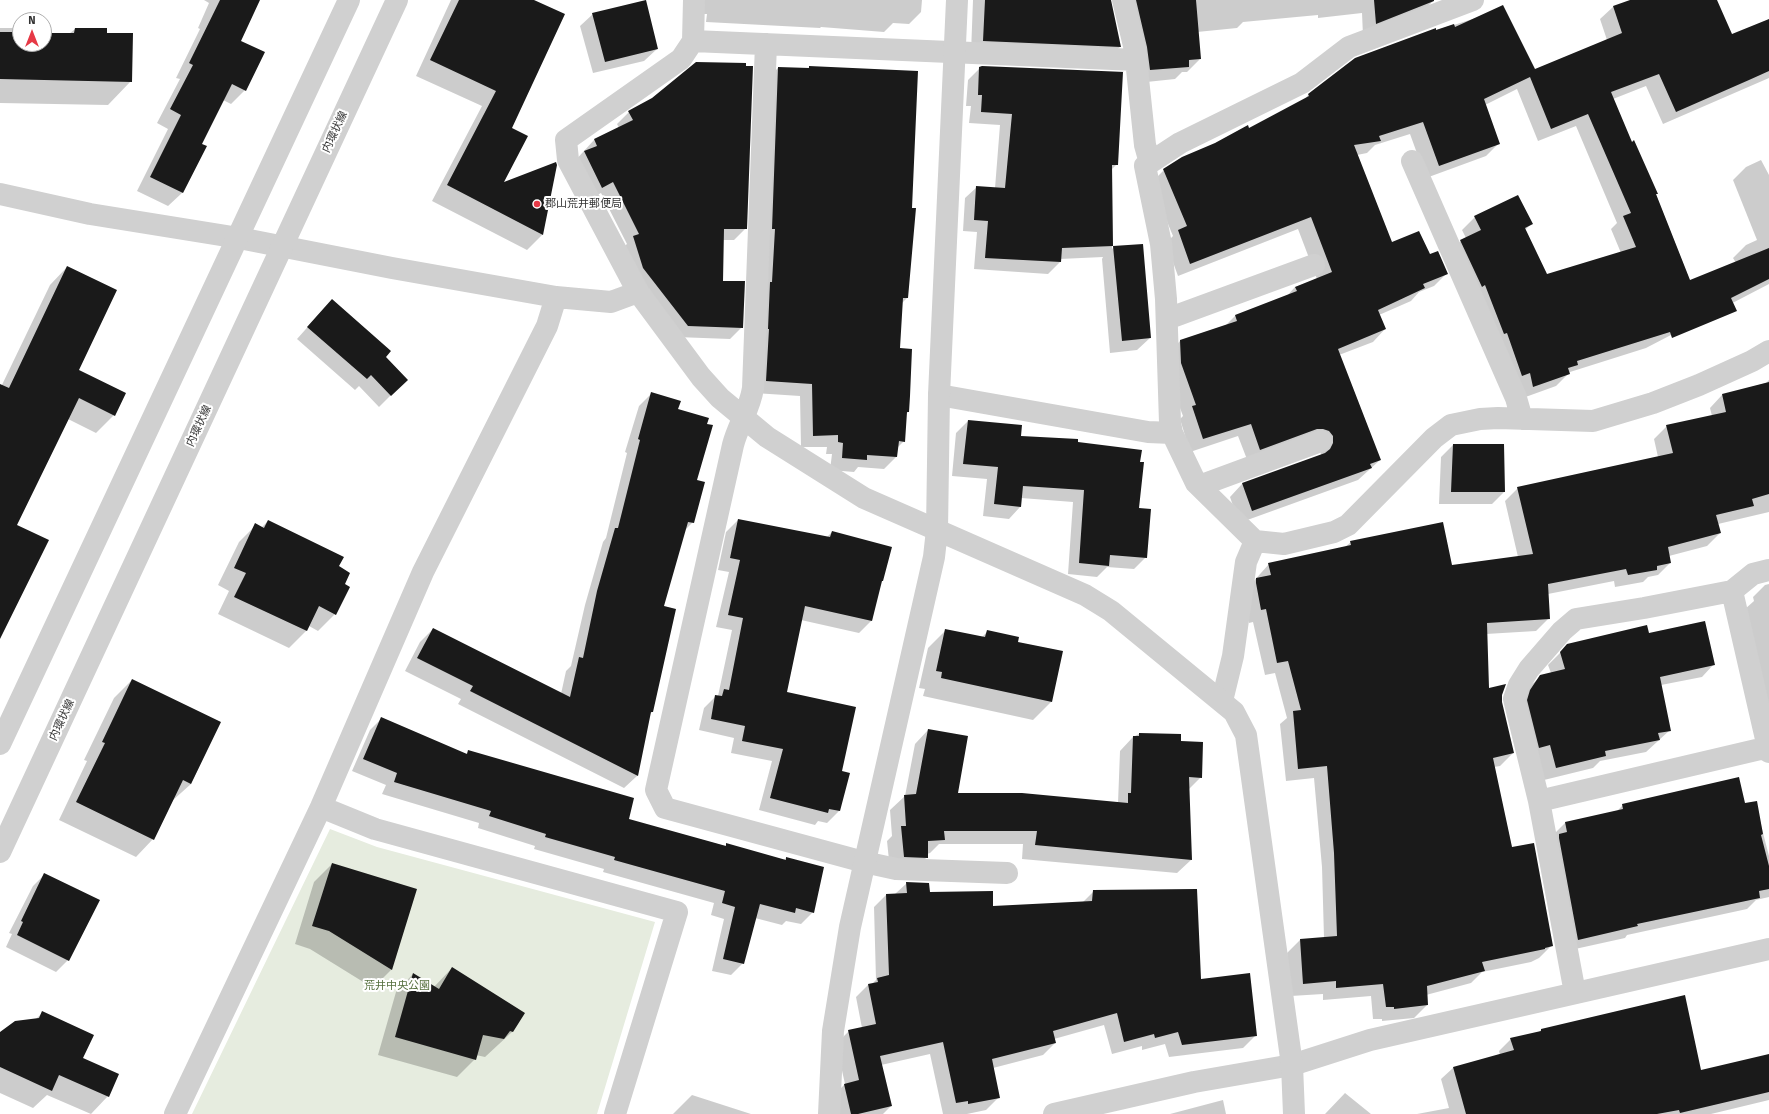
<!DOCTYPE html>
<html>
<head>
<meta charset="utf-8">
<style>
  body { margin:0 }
  #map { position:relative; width:1769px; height:1114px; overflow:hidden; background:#fff; font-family:"Fira Sans",sans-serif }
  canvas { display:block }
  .north { position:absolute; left:12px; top:12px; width:40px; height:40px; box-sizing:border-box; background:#fff; border:1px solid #adadad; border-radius:50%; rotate:0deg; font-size:11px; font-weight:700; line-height:16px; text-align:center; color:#333 }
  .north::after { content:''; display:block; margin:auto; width:14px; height:18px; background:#e63946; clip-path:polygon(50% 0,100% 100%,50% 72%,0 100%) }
</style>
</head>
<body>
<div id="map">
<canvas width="1769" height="1114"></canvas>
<div class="north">N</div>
</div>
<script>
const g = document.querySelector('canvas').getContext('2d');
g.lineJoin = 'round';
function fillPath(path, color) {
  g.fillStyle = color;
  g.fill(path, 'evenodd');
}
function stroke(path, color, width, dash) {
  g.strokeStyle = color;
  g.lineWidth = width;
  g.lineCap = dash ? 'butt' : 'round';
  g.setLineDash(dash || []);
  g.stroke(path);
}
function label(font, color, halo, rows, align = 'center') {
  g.font = font + ' "Fira Sans","Noto Sans JP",sans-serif';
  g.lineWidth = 4;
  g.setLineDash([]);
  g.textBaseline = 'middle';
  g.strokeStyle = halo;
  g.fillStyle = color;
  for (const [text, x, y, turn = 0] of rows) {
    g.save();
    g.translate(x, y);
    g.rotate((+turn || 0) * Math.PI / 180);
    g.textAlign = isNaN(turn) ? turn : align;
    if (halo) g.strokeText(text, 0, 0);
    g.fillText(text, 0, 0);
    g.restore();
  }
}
fillPath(new Path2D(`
  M330 829 377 847 655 922 597 1114H192Z`), '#e6ecdf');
fillPath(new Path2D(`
  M204 0H259L240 41 245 90 231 104 223 100 201 144 205 146 182 193 168 206 137 191 168 129 157 123 180 79 176 78 200 29 198 28 209 3Z
  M451 0H532L502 184 556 165 542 235 527 250 432 201 482 106 416 76Z
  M698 0H922L921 12 909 24 893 23 884 32 821 27 820 28 706 22 707 14H697Z
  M973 0H1433V1L1420 14 1363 36 1362 13 1318 18V15L1243 22 1237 28 1197 32 1200 59 1187 72H1182L1175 79 1137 83 1113 0H1110L1120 47 1107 59 971 53Z
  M1633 0H1716L1731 36 1769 20V78L1663 124 1646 86 1613 99 1631 143 1657 193 1656 195 1690 281 1736 263 1733 258 1746 245 1757 240 1733 180 1746 167 1761 160 1769 175V284L1646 348 1570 372 1556 386 1520 399 1448 253 1461 241 1466 238 1462 230 1475 217 1531 224 1525 230 1547 276 1621 253 1611 229 1617 223 1576 126 1538 141 1517 89 1485 105 1499 143 1486 156 1426 178 1410 134 1375 145 1367 153 1357 155 1391 244 1429 256 1447 273 1434 286 1419 292 1411 301 1379 315 1385 329 1373 342 1339 355 1380 460 1358 480 1239 523 1230 497 1242 484 1321 455 1320 449 1248 462 1238 436 1190 452 1180 419 1183 416 1168 376V354L1180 341 1225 326 1235 316 1286 297 1295 287 1317 279 1298 229 1178 276 1166 243 1173 236 1151 183 1164 170 1249 130 1304 100 1309 94 1435 31 1504 9 1534 70 1607 40 1600 19 1613 7Z
  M593 14 657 49 644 61 593 73 580 26Z
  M0 28H20V44H44V34H69L75 29 106 34 131 81 108 105 0 103Z
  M809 67 907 298 902 303 899 349 908 412 906 414 904 441 897 448 896 457 884 469 858 467 854 472 830 470 832 454H826L827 447H801L800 396 754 393 766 80 778 68 808 69Z
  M980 68 1117 164 1111 170 1112 249 1114 247 1150 338 1137 350 1110 353 1102 259 1103 257 1060 259V262L1048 274 974 269 977 232 963 231 965 198 977 187 995 188 1000 125 969 123 971 106H966L968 80Z
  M629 112 746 228 734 240H723L722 282 742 327 730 339 676 337 622 248 627 244 601 193 590 199 573 163 594 140 619 128 617 124Z
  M67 267 77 371 114 415 96 433 68 419 16 525 0 623V389L50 285Z
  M321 312 385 357 395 391 379 407 359 386 355 390 297 339Z
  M1769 380V512L1718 524 1720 533 1707 546 1669 556 1670 563 1658 575 1648 577 1643 582 1615 587 1614 581 1548 594 1549 618 1536 631 1486 634 1488 689 1501 695V702L1513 753 1500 766 1494 767 1512 848 1552 945 1539 958 1531 962 1482 972 1471 983 1426 995 1427 1005 1414 1018 1382 1021V1019H1373L1371 996 1323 1000V994L1291 996 1287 953 1300 940 1324 938 1322 867 1314 778 1286 781 1280 724 1287 718 1275 673 1265 675 1253 622 1249 623 1244 592 1269 564 1345 547 1351 542 1451 566 1518 557 1505 501 1518 488 1658 457 1654 439 1667 426 1712 416 1710 408 1722 395 1766 383Z
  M652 393 677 410 696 481 693 522 684 531 663 607 652 712 650 714 637 776 624 788 458 704 461 699 405 671 420 642 433 629 561 694 566 671 571 666 585 605 603 542 606 538 627 453 625 452 639 406Z
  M968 421 1020 437 1077 442 1139 462 1138 509 1146 557 1134 569 1107 567 1097 577 1068 574 1073 502 1021 498 1020 507 1009 519 983 516 987 479 952 476 956 433Z
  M1453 445H1503L1504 492 1492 504H1439L1441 457Z
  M738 520 827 537 832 532 880 583 872 620 859 633 801 620 785 692 841 772 849 774 839 811 827 823 818 821 815 825 759 810 772 761 731 753 734 738 699 730 704 708 716 696H718L732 630 716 627 729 572 718 570 726 532Z
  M268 521 338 567 344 584 335 614 318 631 309 626 306 631 289 648 218 614 229 591 218 585 239 542 256 525 261 528Z
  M1769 584V711L1745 609 1754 601 1753 597 1765 585Z
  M946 630 982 637 987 632 1017 643 1051 702 1033 720 923 696 925 689 919 688 928 648Z
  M1648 635 1714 664 1702 677 1661 685 1670 730 1646 752 1600 761 1593 768 1544 780 1515 712 1528 688 1541 676 1551 673 1548 665 1568 645Z
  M132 680 220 722 191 784 172 801 153 839 136 857 59 820 87 761 84 760 114 698Z
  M382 718 465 755 469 751 628 820 725 846 727 844 784 860 786 858 813 912 801 924 786 921 782 925 755 918 743 963 731 975 712 971 724 919 711 915 714 903 603 872 604 869 534 849 535 846 478 828 479 823 382 794 386 785 352 771 370 730Z
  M928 730 957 794 1118 803 1120 751 1133 737 1139 734 1180 742 1201 777 1188 790 1191 860 1177 873 1022 859 1023 844H939L930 853 927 854V857L914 871 890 870 887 841 892 836 890 810 905 796 915 744Z
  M1755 802 1769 856V897L1756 900 1747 909 1627 935 1625 938 1566 951 1553 835 1565 823 1617 811 1623 805 1745 804Z
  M332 864 415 890 391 970 373 988 310 949 295 944 314 882Z
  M45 874 68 960 56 972 6 947 12 934 9 933 33 886Z
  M907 883 929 893 992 907 1082 903 1094 891 1200 980 1256 1035 1243 1048 1169 1057 1165 1044 1142 1050V1046L1112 1054 1104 1025 1054 1039 1055 1043 1043 1055 993 1068 999 1097 986 1110 967 1114H943L930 1054 881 1065 891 1106 883 1114H835L832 1097 845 1084 836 1044 849 1031 862 1028 856 997 868 985 872 984 876 980 874 907 886 895 895 894Z
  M452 968 524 1013 512 1032 485 1057 476 1055 475 1059 457 1077 378 1055 396 992 413 974 434 987Z
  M42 1013 82 1058 108 1096 91 1114 47 1095 33 1108 0 1093V1033L15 1022 36 1019Z
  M1541 1030 1700 1071 1769 1055V1100L1711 1114H1417L1449 1108 1441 1079 1453 1068 1500 1055 1499 1051 1511 1039 1538 1033Z
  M1345 1093 1371 1114H1325Z
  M692 1095 751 1114H673Z
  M1223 1100 1226 1114H1170Z`), '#0003');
fillPath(new Path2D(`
  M220 0H260L241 41 265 52 246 91 232 84 202 144 207 146 183 193 150 177 181 115 170 109 193 65 189 63Z
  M459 0H534L565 14 512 128 528 136 504 182 556 162 557 165 543 235 447 185 496 91 430 60Z
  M646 0 658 49 605 62 592 13Z
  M985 0H1111L1121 47 983 41Z
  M1136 0H1196L1201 59 1189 60V67L1150 70 1147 47Z
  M1374 0H1434V1L1376 24Z
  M1630 0H1717L1732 34 1769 19V71L1749 80 1676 112 1659 74 1611 92 1632 142 1634 140 1658 194H1656L1690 280 1769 248V279L1731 298 1737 311 1672 338 1670 332 1577 361 1578 365 1568 368 1570 374 1533 387 1530 373 1522 376 1507 333 1504 334 1485 285 1482 287 1460 240 1481 230 1474 216 1518 195 1533 224 1525 228 1547 274 1636 247 1623 216 1631 213 1588 114 1551 129 1530 77 1484 99 1500 144 1439 166 1423 122 1379 136 1381 141 1354 145 1392 242 1419 231 1430 254 1438 251 1448 274 1423 284 1425 288 1378 310 1386 329 1338 349 1381 460 1370 464 1372 468 1252 511 1242 483 1325 453 1330 449 1333 443V436L1329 431 1323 429H1317L1260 450 1251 424 1203 439 1192 406 1196 405 1181 363 1180 340 1237 321 1235 315 1297 291 1295 287 1332 272 1311 217 1190 264 1178 230 1187 226 1163 169 1182 157 1215 143 1248 125 1249 128 1309 96 1308 94 1355 58 1436 28V30L1454 24 1455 27 1503 5 1535 69 1622 33 1613 6Z
  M75 28H107V33H133L132 82 0 79V32H20V44H44V33H74Z
  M696 62 746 63V66H753L747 229H724L723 281H745L743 328 688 326 643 268 633 236 639 234 613 182 602 188 584 151 597 146 594 139 633 120 628 111 652 98Z
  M809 66 918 71 912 208H916L908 298H903L900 348 912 349 910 396 909 412H907L905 442 899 441 897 457 867 455V460L842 458 843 443 838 442V435L813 436 812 384 766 381 769 329H768L770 282H772L775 229H772L778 67 809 68Z
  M982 66 1125 72H1123L1118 165H1112L1113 246 1062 248 1061 262 985 258 988 221 974 220 976 186 1005 188 1012 114 981 112 982 95H978L979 67Z
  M1143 244 1151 338 1122 341 1113 246Z
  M67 266 117 290 79 370 126 393 115 416 79 398 17 525 49 540 0 639V384L9 388Z
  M332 299 391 351 386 357 408 380 391 396 371 375 367 379 307 327Z
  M1769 382V494L1752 499 1754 506 1716 515 1721 533 1668 547 1671 563 1657 566V570L1628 575 1626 569 1548 584 1550 619 1487 623 1489 688 1506 684 1502 695V702L1514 753 1493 758 1512 847 1534 843 1553 946 1545 948V949L1482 962 1485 971 1427 986 1428 1005 1394 1009V1007H1386L1383 984 1336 988V981L1303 984 1300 939 1337 936 1334 853 1327 766 1298 769 1293 711 1301 710 1288 661 1277 663 1266 609 1261 610 1256 583V578L1271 575 1268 563 1351 545 1350 541 1443 522 1452 565 1533 554 1517 487 1673 453 1666 425 1726 412 1722 394Z
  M651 392 681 401 678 409 709 418 707 424 713 425 697 480 705 482 694 523 688 522 664 606 676 609 653 712H651L638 776 470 691 473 686 417 658 433 628 570 697 579 657 583 658 597 591 615 528H618L640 440 638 439Z
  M968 420 1022 425 1021 436 1078 439V442L1142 450 1140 462H1144L1139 508 1151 509 1147 558 1110 555 1109 566 1079 563 1084 490 1023 486 1021 507 994 504 998 467 963 464Z
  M1453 444H1504L1505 492H1451Z
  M738 519 830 537 832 531 892 547 883 581H882L872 621 805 606 787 692 856 707 842 771 850 773 840 811 829 809 828 813 770 798 783 749 742 741 745 726 711 719 715 695 722 696 724 689 729 690 743 618 728 615 740 560 730 558Z
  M268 520 344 557 339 566 350 573 345 584 350 587 336 615 319 606 307 631 234 597 246 573 234 568 255 523 264 528Z
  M1705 621 1715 665 1660 677 1671 731 1658 733 1660 740 1605 751 1606 756 1556 768 1550 745 1539 748 1527 700 1530 690 1540 675 1565 669 1560 652 1567 644 1647 625 1649 633Z
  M945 629 985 637 987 630 1019 637 1018 642 1063 651 1052 702 941 678 942 672 936 671Z
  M132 679 221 722 191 784 183 780 154 840 76 802 105 743 102 742Z
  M381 717 467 754 468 750 634 798 629 819 726 846V843L786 860V857L824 867 814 913 796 908 795 913 760 904 744 964 723 959 735 907 722 903 725 891 614 860 615 857 545 837 546 834 489 816 491 811 394 782 397 773 363 759Z
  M928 729 968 736 958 793H1022L1128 803V793H1131L1133 736H1139V733L1181 734V741L1203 742 1202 778 1189 777 1192 860 1035 845 1037 831H944L945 840 928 841V858L904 857 901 826H906L904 795 916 794Z
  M1739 777 1745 803 1757 801 1763 834 1761 835 1769 866V889L1759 891 1760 898 1637 924 1638 926 1578 940 1559 838V834L1567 832 1565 822 1623 809 1622 804Z
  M332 863 417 889 392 970 329 931 312 926Z
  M44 873 100 900 69 961 17 935 23 922 21 921Z
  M906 882 929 883 930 892 993 891V906L1092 901 1093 890 1197 889 1201 979 1250 973 1257 1036 1182 1045 1178 1032 1155 1038 1154 1034 1124 1042 1117 1013 1053 1031 1056 1043 992 1059 1000 1098 968 1104V1101L956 1103 943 1042 880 1056 892 1106 858 1114H851L844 1084 859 1080 848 1030 876 1024 868 984 878 982 877 978 889 975 886 894 907 893Z
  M452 967 525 1013 513 1032 510 1031 504 1039 483 1035 476 1060 395 1037 413 973 439 989Z
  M1685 995 1701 1070 1769 1054V1092L1680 1113 1679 1110 1657 1114H1466L1453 1067 1514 1050 1510 1038 1541 1031V1029Z
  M42 1011 94 1035 83 1058 119 1074 109 1097 59 1075 52 1091 0 1067V1032L15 1021 39 1018Z`), '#1a1a1a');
stroke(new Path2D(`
  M1123 0 1135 50 1145 145 1150 163
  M1473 0 1349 47 1302 83 1180 143 1145 166 1161 244 1166 299 1170 423 1172 433 1196 483 1255 541 1284 544 1334 532 1348 525 1434 438 1451 425 1480 419 1498 418 1593 421 1653 403 1699 385 1752 361 1769 351
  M693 41 694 0
  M766 44 753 388C750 409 738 425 733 445L656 790 665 808 864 862 896 869 1007 873
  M1412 161 1516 398 1522 419
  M0 194 90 214 239 238 392 268 556 297 611 302 638 292
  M1167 319 1314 265
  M939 395 1148 432 1172 433
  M1199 486 1321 441
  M937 530 864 498 767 437 720 398 701 377 638 292 568 160 566 140 681 59 693 41 1136 60
  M1732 591 1769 752
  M1222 701 1233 656 1246 562 1255 541
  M1539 801 1769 747
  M321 807 375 829 677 912 615 1114
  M1575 993 1539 801 1514 699 1519 685 1529 669 1562 631 1576 619 1644 608 1732 591 1753 574 1769 570
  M175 1114 321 807 423 572 547 326 556 297
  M1054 1114 1194 1082 1292 1065 1370 1040 1769 949`), '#d0d0d0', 22);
stroke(new Path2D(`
  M937 530 1085 595 1111 611 1234 712 1246 735 1292 1065 1294 1114
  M0 744 349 0
  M0 852 397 0
  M829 1114 833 1031 850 927 934 557 937 530 939 395 957 0`), '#d0d0d0', 22);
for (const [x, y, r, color] of [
  [537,204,4,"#e63946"]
]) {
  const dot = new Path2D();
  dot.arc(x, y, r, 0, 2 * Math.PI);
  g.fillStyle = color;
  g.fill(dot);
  stroke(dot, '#fff', 1.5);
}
label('11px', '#333', '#fff', [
  ["内環状線",335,132,-65],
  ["内環状線",199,426,-65],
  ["内環状線",62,720,-65]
]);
label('11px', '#333', '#fff', [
  ["郡山荒井郵便局",545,204]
], 'left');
label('11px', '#56703f', '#fff', [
  ["荒井中央公園",397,986]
]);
</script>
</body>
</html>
